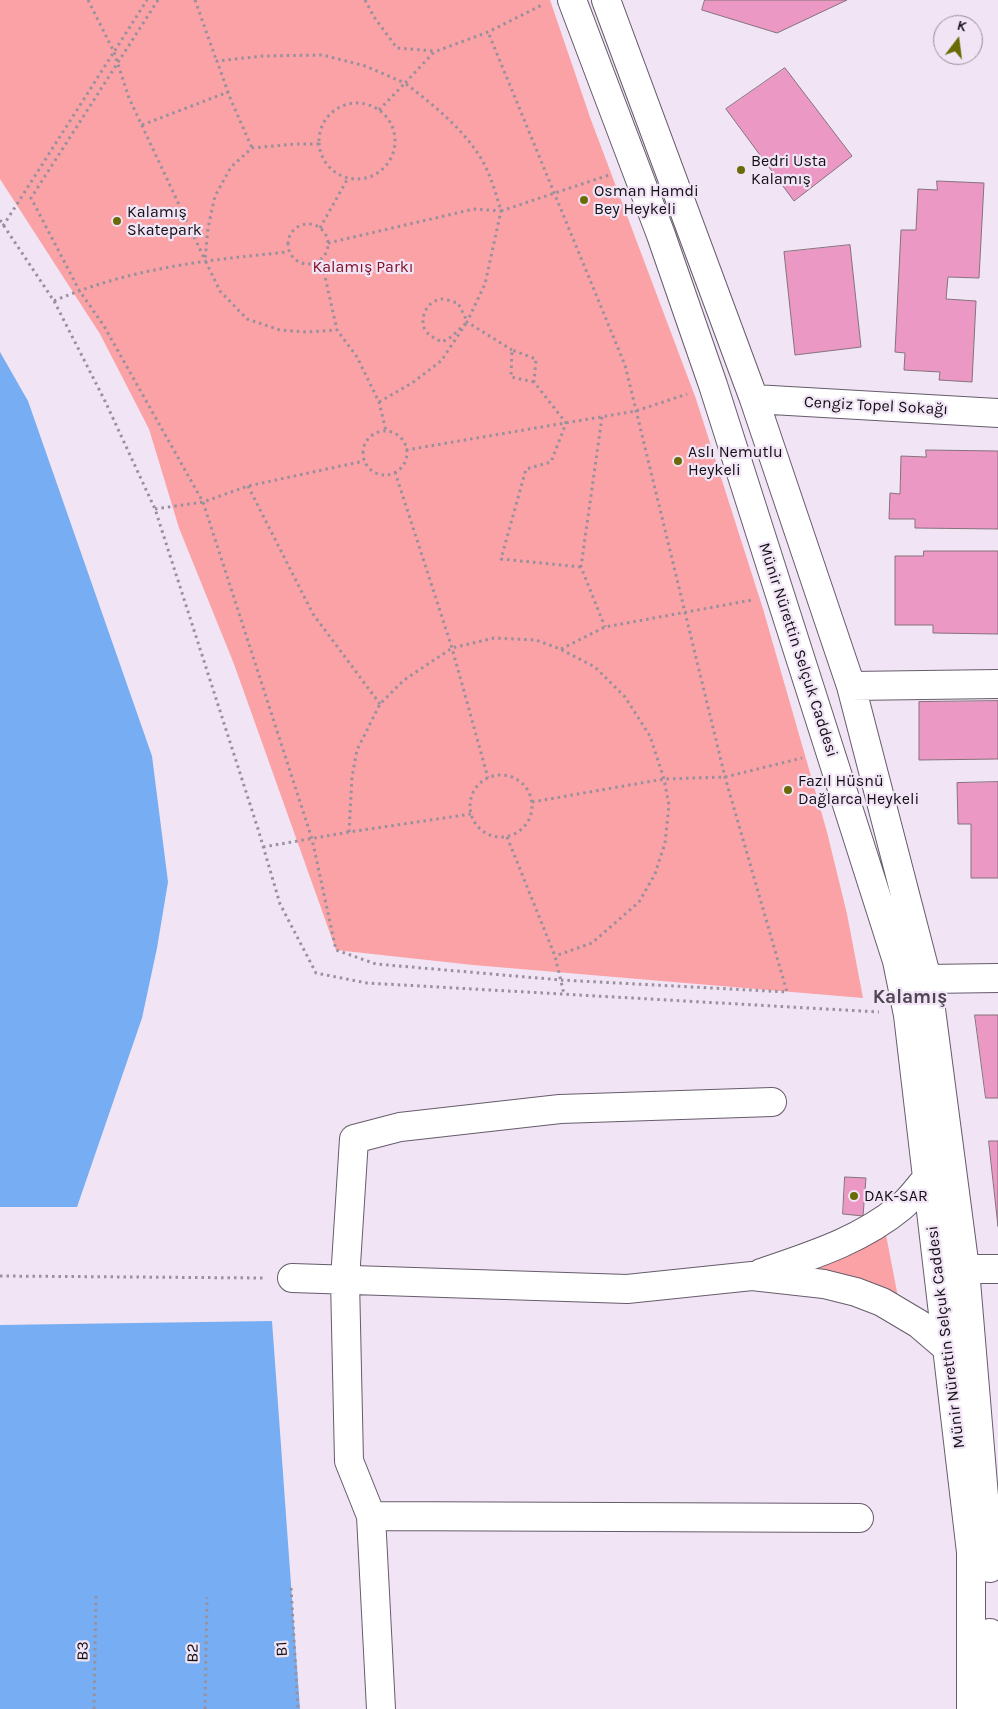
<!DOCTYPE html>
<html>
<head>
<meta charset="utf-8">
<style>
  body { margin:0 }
  #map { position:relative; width:998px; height:1709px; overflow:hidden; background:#f0e4f5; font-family:Karla,sans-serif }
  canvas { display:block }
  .north { position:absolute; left:933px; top:15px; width:50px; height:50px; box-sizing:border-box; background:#f0e4f5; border:1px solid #988f9b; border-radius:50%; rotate:15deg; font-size:14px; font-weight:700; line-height:20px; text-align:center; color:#130f15 }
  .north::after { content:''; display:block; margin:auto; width:18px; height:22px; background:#6a6a06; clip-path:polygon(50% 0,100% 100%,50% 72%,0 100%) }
</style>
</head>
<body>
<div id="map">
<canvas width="998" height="1709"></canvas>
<div class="north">K</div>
</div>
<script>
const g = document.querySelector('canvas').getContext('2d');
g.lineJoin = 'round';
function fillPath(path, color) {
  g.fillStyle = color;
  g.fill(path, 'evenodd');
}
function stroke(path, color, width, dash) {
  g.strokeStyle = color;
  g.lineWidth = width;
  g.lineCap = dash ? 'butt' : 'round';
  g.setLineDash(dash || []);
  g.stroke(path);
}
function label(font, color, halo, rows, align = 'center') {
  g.font = font + ' Karla,sans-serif';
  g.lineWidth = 4.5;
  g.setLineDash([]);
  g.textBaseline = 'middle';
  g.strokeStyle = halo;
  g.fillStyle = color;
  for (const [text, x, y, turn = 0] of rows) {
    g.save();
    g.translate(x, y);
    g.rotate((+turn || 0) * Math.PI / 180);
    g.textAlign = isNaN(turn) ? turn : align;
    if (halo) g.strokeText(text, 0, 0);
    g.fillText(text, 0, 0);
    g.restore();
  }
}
fillPath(new Path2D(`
  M0 0H550L591 120 696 399 763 609 827 832 847 914 863 998 473 965 336 950 234 664 179 528 149 429 100 334 0 179Z
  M886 1235 898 1297 811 1271 843 1257Z`), '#faa2a5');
fillPath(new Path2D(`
  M0 352 28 401 152 756 168 882 157 948 142 1018 77 1207H0Z
  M272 1321 300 1709H0V1325Z`), '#77adf2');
const building = new Path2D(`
  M705 0H847L777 33 702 10Z
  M785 68 852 156 794 201 726 109Z
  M937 181 984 183 979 278 948 277 946 299 976 301 972 382 939 380 940 372 904 370 905 353 895 352 901 230H916L918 189 937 190Z
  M850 245 861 347 795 355 784 252Z
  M926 450 998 451V529L915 528V519H889L890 493 900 494 901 456 926 457Z
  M924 551H998V634L933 633V625H895V556H923Z
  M998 701V759L919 760V702Z
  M998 782V878H971V824H958L957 783Z
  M975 1015H998V1098H986Z
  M989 1141H998V1226Z
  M845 1177 866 1178 863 1216 843 1214Z`);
fillPath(building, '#ec98c5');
stroke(building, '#85727b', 1);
const minor = new Path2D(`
  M572 0 661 235 713 385 897 961 908 1015 971 1552V1709
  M606 0 754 399 851 686 927 979 965 1269 990 1568
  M754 399 998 413
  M851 686 998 684
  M927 979 998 978
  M772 1102 560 1109 400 1127 354 1139 345 1280 349 1461 371 1516 859 1518
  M965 1269H998
  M761 1273C810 1256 860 1241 901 1207 911 1199 919 1187 927 1178
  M292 1278 627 1289 752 1276 824 1284 856 1292 882 1302 919 1324 947 1348
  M371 1516 381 1709
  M990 1633 991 1709`);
stroke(minor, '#665c6b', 30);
stroke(new Path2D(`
  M88 0 114 52 129 98 205 260
  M158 0 31 198 79 290 104 326 203 502 312 839 336 950 376 964 561 980 787 992 725 777 625 365 488 32
  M195 0 217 62
  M365 0 374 17 397 48 434 51
  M227 91 252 148
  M319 141a38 38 0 1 1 76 0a38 38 0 1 1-76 0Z
  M379 110 405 83C433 105 463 128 482 160 491 176 496 194 501 211L609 175
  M142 125 228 92 217 61 263 56 323 55 365 66 405 83 434 52 488 32 544 4
  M319 144H295L252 148 231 167 215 196 208 228 205 260 220 291 247 319 280 330 307 332 337 330
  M0 220 54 301 105 401 155 509 258 829 280 904 316 973 367 983 879 1012
  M288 244a20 20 0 1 1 40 0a20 20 0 1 1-40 0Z
  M3 226 147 0
  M320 228 348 178
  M328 243 474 209 501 211 485 284 467 322 512 350
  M321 259 337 330 357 357 379 402 386 431
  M54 301C130 268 207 260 288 252
  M534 382 511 377 512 350 536 359 534 382 566 423 551 462 526 469 501 559 581 567
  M379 402 412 383 441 361 467 322 451 337 442 342C436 339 429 336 425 330 419 318 427 300 442 299 446 299 453 302 458 303L467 321
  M602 417 581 567 605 627
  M363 453a22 22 0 1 1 44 0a22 22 0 1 1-44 0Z
  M406 450 636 411 687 394
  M395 472 452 648 488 778
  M248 486 313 614 380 704
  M155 509 203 502 248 486 364 461
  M561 649 605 627 752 600
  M470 806a31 31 0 1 1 62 0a31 31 0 1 1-62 0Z
  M532 802 664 779 725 777 802 758
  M349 832 352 777 357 750 380 704 404 680 452 648 494 638 536 640 560 649 595 667 625 697 650 736 664 779 669 805 665 843 655 874 639 902 592 943 555 956
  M507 837 555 956 564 994
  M263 847 349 832 471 814
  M0 1276 264 1278
  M291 1588 298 1709
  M94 1709 96 1593
  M205 1709 207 1597`), '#99909d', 3, [2.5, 4]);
stroke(minor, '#fff', 28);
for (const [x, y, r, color] of [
  [741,170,5,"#6a6a06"],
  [584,200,5,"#6a6a06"],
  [117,221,5,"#6a6a06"],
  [678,461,5,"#6a6a06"],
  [788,790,5,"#6a6a06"],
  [854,1196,5,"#6a6a06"]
]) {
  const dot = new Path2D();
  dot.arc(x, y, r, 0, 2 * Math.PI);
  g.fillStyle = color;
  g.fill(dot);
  stroke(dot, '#f0e4f5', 2);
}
label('16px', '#130f15', '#f0e4f5', [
  ["Bedri Usta",751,161],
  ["Kalamış",751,179],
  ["Osman Hamdi",594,191],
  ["Bey Heykeli",594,209],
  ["Kalamış",127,212],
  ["Skatepark",127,230],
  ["Aslı Nemutlu",688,452],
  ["Heykeli",688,470],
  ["Fazıl Hüsnü",798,781],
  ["Dağlarca Heykeli",798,799],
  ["DAK-SAR",864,1196]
], 'left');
label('16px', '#821027', '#f0e4f5', [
  ["Kalamış Parkı",363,267]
]);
label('16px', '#130f15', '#f0e4f5', [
  ["Cengiz Topel Sokağı",876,406,3],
  ["Münir Nürettin Selçuk Caddesi",798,650,72],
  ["Münir Nürettin Selçuk Caddesi",946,1337,-97],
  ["B1",282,1649,-93],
  ["B3",83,1651,-89],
  ["B2",193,1653,-89]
]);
label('bold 19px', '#4f4553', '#f0e4f5', [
  ["Kalamış",910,998]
]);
</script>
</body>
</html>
